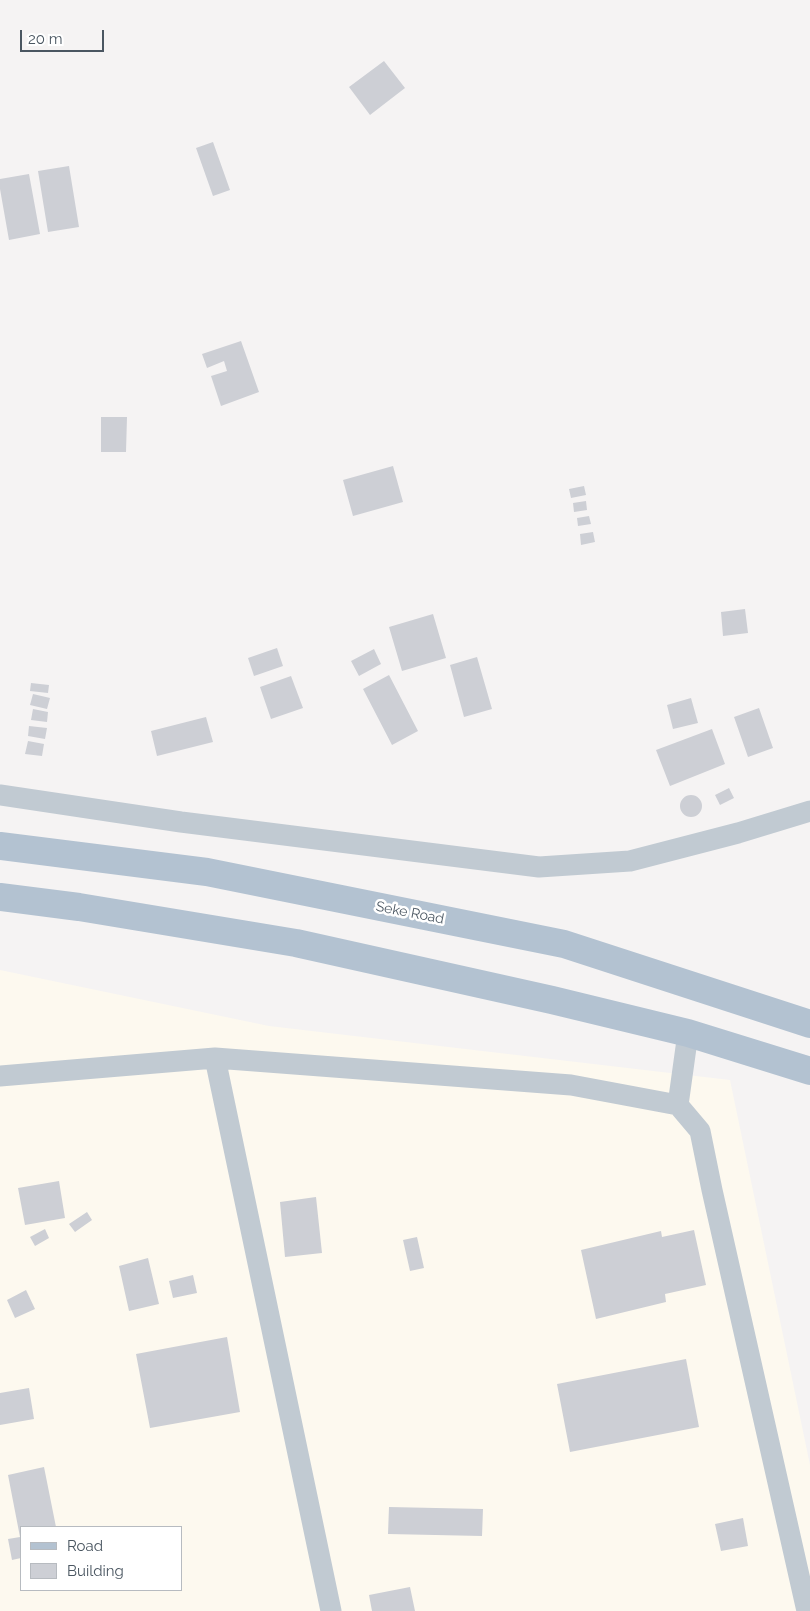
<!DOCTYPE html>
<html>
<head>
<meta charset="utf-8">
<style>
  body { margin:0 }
  #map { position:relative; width:810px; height:1611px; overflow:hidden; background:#f5f3f3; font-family:Raleway,sans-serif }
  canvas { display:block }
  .legend { position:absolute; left:20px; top:1526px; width:162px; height:65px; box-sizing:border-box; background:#fff; border:1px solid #b7bbc0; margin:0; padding:6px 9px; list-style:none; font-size:15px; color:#4a5661 }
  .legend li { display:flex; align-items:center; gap:10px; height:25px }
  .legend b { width:25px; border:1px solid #b7bbc0 }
  .scale { position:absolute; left:20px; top:30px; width:84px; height:22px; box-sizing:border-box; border:2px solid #4a5661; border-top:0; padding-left:6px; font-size:15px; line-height:18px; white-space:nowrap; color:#4a5661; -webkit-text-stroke:4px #fff; paint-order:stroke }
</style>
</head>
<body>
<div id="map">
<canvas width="810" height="1611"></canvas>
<ul class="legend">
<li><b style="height:6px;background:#b3c2d1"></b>Road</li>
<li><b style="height:14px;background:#cdcfd5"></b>Building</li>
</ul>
<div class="scale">20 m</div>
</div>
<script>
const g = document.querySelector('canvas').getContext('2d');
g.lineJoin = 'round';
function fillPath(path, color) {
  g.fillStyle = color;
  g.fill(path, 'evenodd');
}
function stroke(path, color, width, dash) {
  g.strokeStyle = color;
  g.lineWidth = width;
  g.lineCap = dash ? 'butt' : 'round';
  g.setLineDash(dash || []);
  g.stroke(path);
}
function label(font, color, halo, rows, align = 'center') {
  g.font = font + ' Raleway,sans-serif';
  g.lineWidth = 5;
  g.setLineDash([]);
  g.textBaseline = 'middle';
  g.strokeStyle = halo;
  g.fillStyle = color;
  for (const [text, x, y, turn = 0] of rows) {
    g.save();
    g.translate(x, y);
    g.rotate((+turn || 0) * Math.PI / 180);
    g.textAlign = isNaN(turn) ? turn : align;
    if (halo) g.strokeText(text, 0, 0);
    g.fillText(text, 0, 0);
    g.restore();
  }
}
fillPath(new Path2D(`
  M0 970 269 1026 730 1080 810 1465V1611H0ZM21 1527H181V1590H21Z`), '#fdf9ef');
fillPath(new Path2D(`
  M384 61 405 88 370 115 349 87Z
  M213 142 230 190 213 196 196 148Z
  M69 166 79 227 48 232 38 171Z
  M29 174 40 234 9 240 0 189V179Z
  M241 341 259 392 221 406 211 376 227 371 224 361 207 368 202 354Z
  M101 417H127L126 452H101Z
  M393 466 403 502 353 516 343 480Z
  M584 486 586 495 571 498 569 489Z
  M586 501 587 510 574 512 573 503Z
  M589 516 591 524 578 526 577 518Z
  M593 532 595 542 581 545 580 534Z
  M745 609 748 633 723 636 721 612Z
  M433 614 446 658 402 671 389 627Z
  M277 648 283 666 254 676 248 658Z
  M374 649 381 664 359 676 351 661Z
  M477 657 492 709 464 717 450 665Z
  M389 675 418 731 392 745 363 689Z
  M291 676 303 708 271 719 260 687Z
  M31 683 49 685 48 693 30 691Z
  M33 694 50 698 47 709 30 705Z
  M691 698 698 723 673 729 667 705Z
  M759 708 773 748 748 757 734 717Z
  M33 709 48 712 47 722 31 720Z
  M206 717 213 742 157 756 151 731Z
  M29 726 47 728 45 739 28 736Z
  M712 729 725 764 670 786 656 750Z
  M28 741 44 744 42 756 25 754Z
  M729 788 734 798 720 805 715 795Z
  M680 806a11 11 0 1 1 22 0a11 11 0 1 1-22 0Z
  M59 1181 65 1218 25 1225 18 1188Z
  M316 1197 322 1253 285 1257 280 1202Z
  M87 1212 92 1220 75 1232 69 1224Z
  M45 1229 49 1238 35 1246 30 1237Z
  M694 1230 706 1285 665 1294 666 1302 596 1319 581 1250 661 1231 662 1237Z
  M417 1237 424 1268 410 1271 403 1240Z
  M148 1258 159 1304 129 1311 119 1266Z
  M193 1275 197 1293 173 1298 169 1281Z
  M26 1290 35 1309 15 1318 7 1300Z
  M227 1337 240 1412 150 1428 136 1354Z
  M686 1359 699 1427 570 1452 557 1384Z
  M29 1388 34 1419 0 1425V1393Z
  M44 1467 56 1527H21V1558L12 1560 8 1539 20 1537 8 1475Z
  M389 1507 483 1509 482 1536 388 1534Z
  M743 1518 748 1546 721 1551 715 1524Z
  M410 1587 415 1611H372L369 1595Z`), '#cdcfd5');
stroke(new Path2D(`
  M0 795 181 822 539 867 630 861 738 833 810 811
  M215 1058 331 1611
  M0 1076 215 1058 571 1085 678 1105 700 1131 712 1190 807 1611
  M678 1105 688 1033`), '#c1cad2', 21);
stroke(new Path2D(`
  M0 846 207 872 564 944 810 1024
  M0 897 79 907 296 943 552 1000 688 1033 810 1071`), '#b3c2d1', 28);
label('14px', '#4a5661', '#fff', [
  ["Seke Road",410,913,11]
]);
</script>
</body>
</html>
